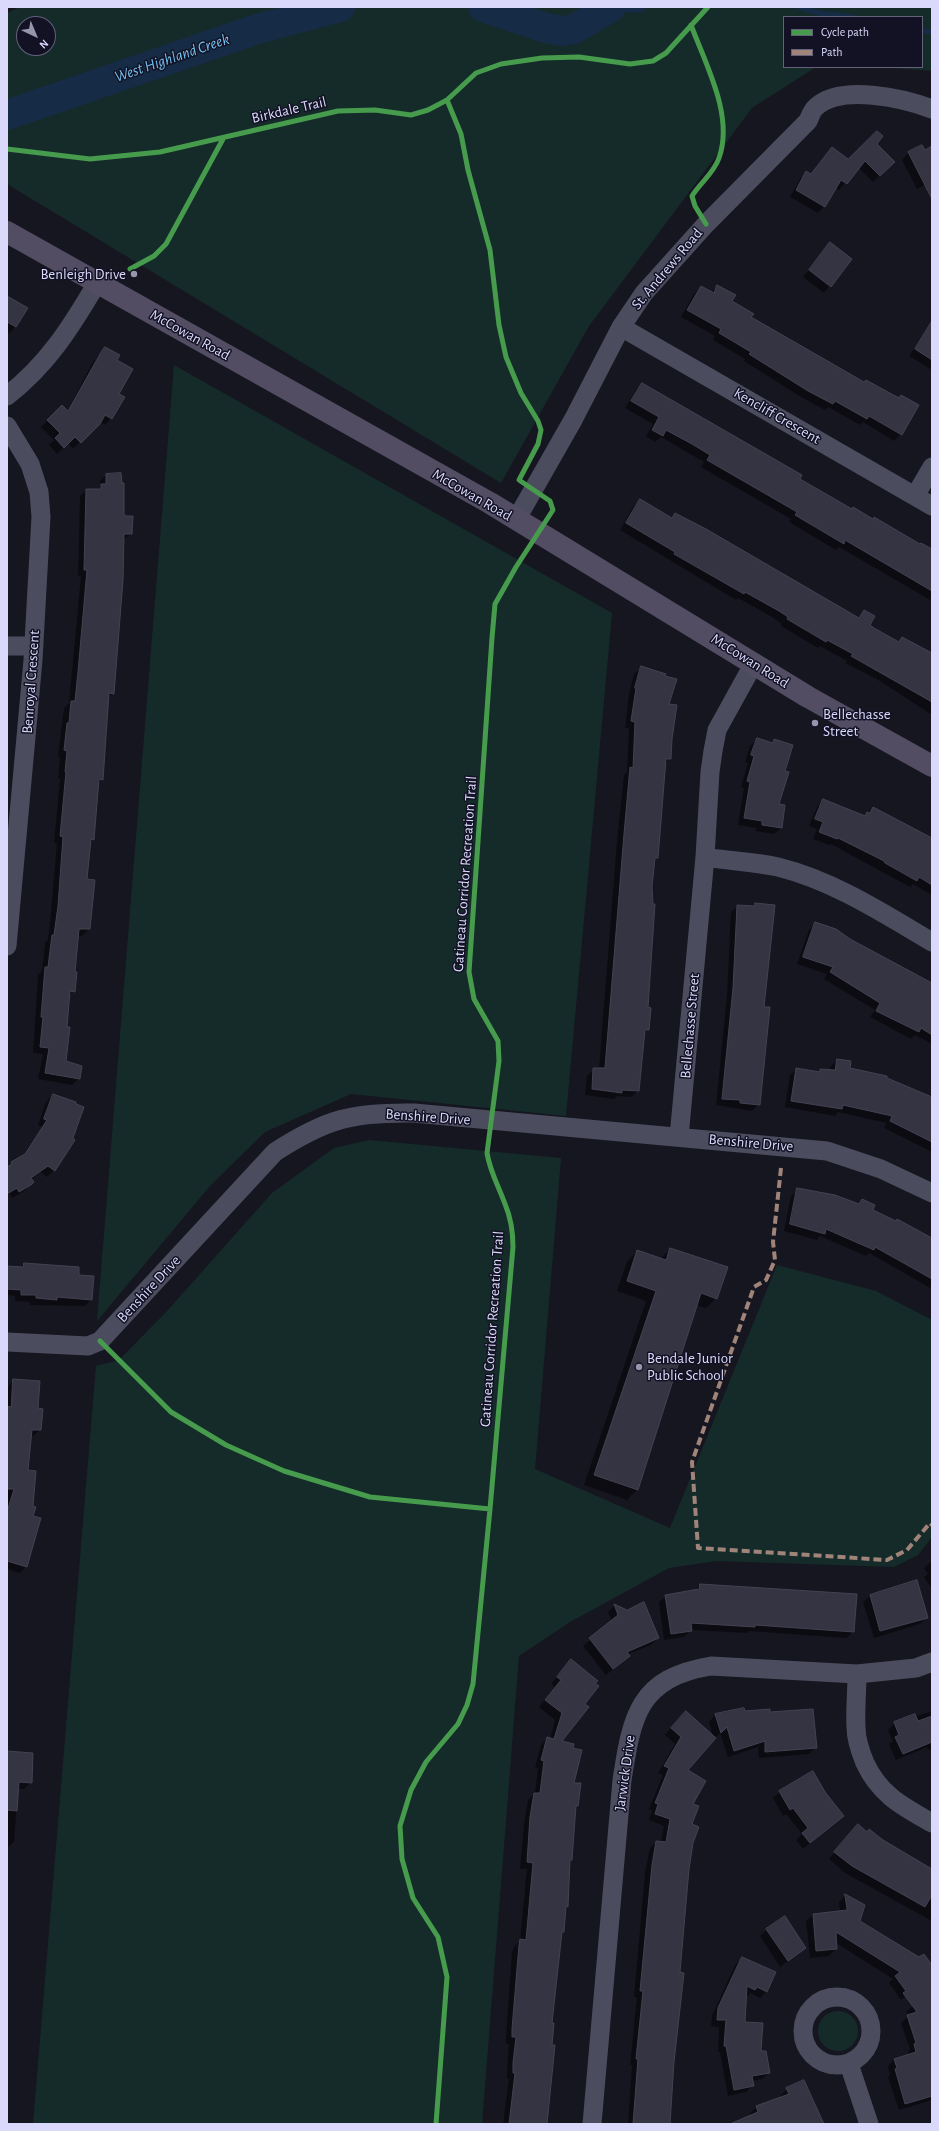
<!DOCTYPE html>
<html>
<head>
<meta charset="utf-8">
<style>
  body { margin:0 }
  #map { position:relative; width:939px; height:2131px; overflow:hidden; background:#161620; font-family:"Alegreya Sans",sans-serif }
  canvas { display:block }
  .frame { position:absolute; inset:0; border:8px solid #dad9fb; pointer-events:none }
  .legend { position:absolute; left:783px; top:16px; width:140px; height:52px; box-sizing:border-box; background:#131224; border:1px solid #63627a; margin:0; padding:5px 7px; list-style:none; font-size:12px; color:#dad9fb }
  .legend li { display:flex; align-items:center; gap:8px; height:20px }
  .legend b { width:20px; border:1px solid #63627a }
  .north { position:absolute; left:16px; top:16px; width:40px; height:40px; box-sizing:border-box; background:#131224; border:1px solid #63627a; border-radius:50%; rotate:136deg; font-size:11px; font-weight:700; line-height:16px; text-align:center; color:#dad9fb }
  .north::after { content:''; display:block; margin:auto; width:14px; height:18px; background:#9595ae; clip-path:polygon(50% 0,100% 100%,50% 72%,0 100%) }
</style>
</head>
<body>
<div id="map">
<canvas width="939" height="2131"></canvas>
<div class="frame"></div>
<ul class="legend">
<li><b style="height:5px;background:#469c4c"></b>Cycle path</li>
<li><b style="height:5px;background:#a18479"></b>Path</li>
</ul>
<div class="north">N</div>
</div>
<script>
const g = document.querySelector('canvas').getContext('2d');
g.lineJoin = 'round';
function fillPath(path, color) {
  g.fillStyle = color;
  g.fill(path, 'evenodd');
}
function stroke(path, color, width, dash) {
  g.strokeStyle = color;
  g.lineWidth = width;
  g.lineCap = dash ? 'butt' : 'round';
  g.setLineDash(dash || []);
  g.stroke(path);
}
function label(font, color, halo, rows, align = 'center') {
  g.font = font + ' "Alegreya Sans",sans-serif';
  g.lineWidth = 3;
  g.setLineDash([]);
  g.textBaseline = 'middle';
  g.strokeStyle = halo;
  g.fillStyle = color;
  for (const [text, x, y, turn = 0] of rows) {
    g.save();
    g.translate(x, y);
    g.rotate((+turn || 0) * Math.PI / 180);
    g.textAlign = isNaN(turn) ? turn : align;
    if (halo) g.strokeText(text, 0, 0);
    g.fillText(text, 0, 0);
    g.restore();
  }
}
fillPath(new Path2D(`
  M20 7H932V71L880 67H922V17H784V67H816L752 108 589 326 501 483 7 184V13ZM24 24H48V48H24Z
  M174 365 612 613 566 1116 351 1094 265 1132 210 1186 97 1321Z
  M369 1140 561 1158 535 1469 670 1528 777 1265 876 1291 932 1320V1537L918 1555 894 1567 716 1561 669 1568 570 1622 519 1656 482 2124H33L96 1366 119 1360 168 1310 272 1193 334 1148Z
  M818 2031a20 20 0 1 1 40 0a20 20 0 1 1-40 0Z`), '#152b2a');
fillPath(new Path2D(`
  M876 144 894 162 873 182 858 167 839 190 835 187 824 206 818 213 790 197 800 179 807 173 810 175 832 148 848 161Z
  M922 146 924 151 932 147V181L917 189 902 160 908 153Z
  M830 243 851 259 824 293 803 277Z
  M718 286 731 301 750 317 864 383 898 399 901 396V434L894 441 863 422 860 425 828 407 825 410 801 397 744 361 745 359 713 340 715 336 681 317 694 294 701 287 711 293Z
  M7 297 26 308 15 327 9 334 7 332Z
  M932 322V370L909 356Z
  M106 348 116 360 118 395 111 418 105 425 100 422 73 449 68 443 57 454 49 445 54 440 41 427 62 407 67 411 93 362Z
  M642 384 799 479 852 510 873 520 874 518 932 550V601L839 547 836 550 789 522 791 519 701 467 704 462 661 437 655 442 646 436 653 424 625 408 636 390Z
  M106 475 131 534 123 540 113 693 107 699 102 779 98 784 93 839 90 842 86 880 89 929 82 936H77L74 972V991L68 997 65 1062 79 1078 72 1085 38 1079 43 1054 33 1053 38 975 42 971 45 943 48 939 51 913 57 843H54L60 778H58L60 757H58L64 708 69 703 81 576H78L80 496 87 490H97L100 487V481Z
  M640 500 857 618 864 611 869 625 898 643 902 638 932 655V715L880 681 845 663 847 661 820 646 818 648 781 626 782 624 772 617 738 598 736 600 620 530 633 507Z
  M641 668 668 704 670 759 664 764 657 857 653 861 651 887V940L653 941 647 1008 648 1030 643 1034 638 1091 631 1097 617 1096 614 1099 585 1095 587 1076 594 1069H599L617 841 624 775 627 772 629 728H625L629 694 634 674Z
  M757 739 771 744 774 741 784 771 778 805 781 828 774 834 756 831V828L738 825 744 788 741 787 748 763 745 762 750 746Z
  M823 800 864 816 873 808 904 823 932 840V895L913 884 910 887 831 844 829 845 813 839 817 829 809 826 817 807Z
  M738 906H774L763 1008 759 1104 752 1111 716 1105 727 995 731 912Z
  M815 923 932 989V1044L915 1035 911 1039 870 1017 875 1010 824 979 827 974 797 964 809 930Z
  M837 1060 849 1068 886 1079 929 1097 932 1094V1152L884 1128 886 1123 838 1112 835 1116 785 1107 790 1075 797 1069 818 1072 821 1070H830V1067Z
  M53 1095 54 1170 47 1177 41 1172 31 1180V1185L23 1192 12 1198 10 1194 7 1196V1167L22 1157 42 1127 38 1125 46 1102Z
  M798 1190 857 1204 862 1200 871 1210 932 1239V1289L869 1253 866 1256 820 1236 817 1240 784 1231 791 1196Z
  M670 1249 716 1298 706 1308 696 1305 637 1490 627 1500 584 1485 646 1301 617 1291 627 1262 637 1251 660 1259Z
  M24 1264 78 1276 91 1300 85 1306 30 1305V1302L15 1301V1296L7 1295V1267L20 1268Z
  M14 1380 37 1409 40 1430 33 1436H31L27 1471 32 1517 26 1566 20 1573 7 1569V1387Z
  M932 1561V1589L924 1577 928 1574 924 1568Z
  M916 1581 927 1618 920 1624 874 1638 863 1602 870 1596Z
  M700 1585 853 1632 846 1638 749 1631 747 1633 691 1630 684 1637 664 1640 659 1602 666 1596 694 1591Z
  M614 1606 627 1611 658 1638 651 1645 628 1654 622 1662 606 1675 583 1646 612 1621 608 1612Z
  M571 1660 594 1683 584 1704 561 1741 577 1806 575 1808 571 1860 569 1862 567 1906 565 1908 563 1932 561 1933 551 2024 547 2124H503L509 2079H507V2071L509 2044H506V2036L512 1952 514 1947 520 1941 527 1869H520L524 1824 528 1800 535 1793 538 1768 535 1767 541 1745 548 1738 550 1739 555 1720 539 1707 555 1687 551 1684Z
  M743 1709 744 1712 769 1713 816 1747 809 1754 759 1758 758 1747 728 1757 720 1733 686 1771 691 1805 692 1843 688 1869 669 2124H628L632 2065H630L637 1997H634L645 1873 650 1848 656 1842 661 1843 664 1826 649 1820 652 1811 649 1809 663 1775 658 1773 675 1744 665 1735 679 1719 713 1737 709 1722 715 1715Z
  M932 1711V1749L928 1750 927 1747 896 1760 889 1744 893 1741 888 1730 895 1723Z
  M7 1752 31 1782 24 1789H18L14 1842 7 1848Z
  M780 1792H824L843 1816 803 1849 796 1840 802 1834 786 1814 783 1816 773 1798Z
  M858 1825 867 1833 932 1870V1921L845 1873 829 1859Z
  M845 1896 859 1922 932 1966V1975L901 2000 889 1983 893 1979 836 1943V1949L829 1956 810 1958 806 1921 813 1915 840 1912 839 1902Z
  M767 1929 805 1948 780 1967 760 1936Z
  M742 1958 767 1991 760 1998 750 1993 748 1996 745 1995 744 2023 769 2073 762 2079 752 2081 753 2085 746 2092 728 2096 720 2052H718L719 2027 711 2026 712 2016 735 1965Z
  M932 2000V2100L899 2110 888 2077 890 2075 888 2066 894 2059 909 2055 908 2052 910 2049 901 2023 909 2016 906 2012 913 2006Z
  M787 2089 823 2124H703L731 2123 751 2116 750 2113 757 2107 781 2098 780 2096Z`), '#0007');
stroke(new Path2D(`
  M799 7 819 13 853 17
  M611 8 625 10H642L644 7
  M922 31 932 32`), '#162c46', 5);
stroke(new Path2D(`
  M483 7 546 28 562 31 574 29 611 7
  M7 115 257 29 340 7`), '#162c46', 30);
const building = new Path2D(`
  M877 131 883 136 877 144 895 162 880 176 865 161 847 184 841 180 825 207 796 190 806 171 811 174 832 147 848 159Z
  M922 145 925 150 932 146V199L908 152Z
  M830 242 852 259 831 287 809 270Z
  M717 285 736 295 732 301 754 314 751 317 864 382 866 380 899 398 901 395 919 405 902 435 869 416 867 419 835 401 833 404 808 391 749 354 751 352 719 333 721 329 687 310 701 286 714 293Z
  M7 296 28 308 16 327 7 322Z
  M932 321V360L915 349Z
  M105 347 120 355 117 360 133 369 119 394 125 397 112 419 105 415 100 424 81 443 75 437 64 448 55 438 60 433 47 420 62 405 68 411 100 354Z
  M642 383 802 475 800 479 852 509 853 507 873 519 874 517 920 544 921 543 932 549V591L845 540 844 544 795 515 797 512 707 460 710 455 692 444 666 430 663 436 652 430 659 417 631 401Z
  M121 473 122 483H124V514L125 516H133L132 534H124L123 580 114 694 109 693 103 780 99 779 94 840 91 839 87 879 95 880 90 929H79L75 972H77L75 992 70 991 67 1027H70L66 1061 82 1066 80 1079 45 1073 49 1048 40 1047 43 1017H41L45 967H48L52 935H54L58 906 63 837 60 836 66 772H65L67 751 64 750 67 723H69L71 701H75L78 672 87 570H84L86 489H101V484H106V474Z
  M640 499 672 518 675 513 706 529 859 618 864 610 875 616 870 625 874 628 899 642 902 637 932 653V702L851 656 853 654 827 640 826 642 787 619 788 617 779 611 745 592 744 594 674 554 675 552 626 523Z
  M641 666 666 674 665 676 677 679 669 704 677 705 672 739 671 759H666L658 858H655L652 887 653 904H655L648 1007 651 1008 649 1030H645L639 1091 622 1090V1093L592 1089 593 1068H605L624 834 630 767 633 768 635 722 631 721 636 688H635Z
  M757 738 773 743 774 739 793 745 785 771 789 772 779 804 785 805 782 828 762 825V821L744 818 750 782 747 781 754 756 751 755Z
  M823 799 865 816 867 812 870 813 873 807 932 838V885L919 877 917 881 885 863 884 861 838 838 837 839 819 832 823 822 815 819Z
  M755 903 775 905 764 1007H770L760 1105 740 1103V1100L722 1099 733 988 737 905 755 906Z
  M815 922 836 929 850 939 932 983V1035L921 1028 919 1032 876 1011 880 1003 830 972 833 967 803 957Z
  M837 1059 851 1061 850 1068 887 1076V1078L932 1097V1142L890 1121 892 1116 843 1105 842 1109 791 1101 796 1068 820 1072V1069L835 1070Z
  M53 1094 76 1102V1104L84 1107 73 1138 75 1140 55 1171 48 1166 31 1178 34 1182 31 1185 19 1192 17 1188 7 1194V1167L12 1164 11 1162 25 1154 47 1120 44 1119Z
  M797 1188 835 1195 859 1204 862 1199 875 1205 873 1210 896 1221 897 1219 932 1238V1279L875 1247 874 1250 826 1229 825 1234 790 1224Z
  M670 1248 728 1267 717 1299 701 1293 638 1490 594 1475 656 1291 627 1281 637 1250 666 1260Z
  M24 1263 79 1267V1275L94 1276 92 1300 57 1297V1300L36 1298V1295H21V1290L7 1289V1266L23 1267Z
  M13 1379 40 1381 38 1408 43 1409 41 1430H32L28 1470 36 1471 33 1506 36 1507 33 1516 41 1518 27 1567 7 1561V1512L14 1489H7V1406L11 1407Z
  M917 1580 928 1618 880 1631 870 1595Z
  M700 1584 857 1594 854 1632 755 1625V1627L691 1623 692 1631 671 1634 665 1595 699 1589Z
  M644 1602 659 1638 627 1652 630 1656 613 1669 589 1638 618 1615 614 1604 627 1610Z
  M571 1659 598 1681 595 1683 599 1686 585 1704 589 1707 562 1741 574 1744 573 1748 582 1750 574 1783H581L578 1806H576L572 1860H570L568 1907 566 1906 564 1932H562L552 2023H554L552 2045H555L547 2124H509L515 2073H513V2063L516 2037H512V2029L519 1945 520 1939 526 1940 533 1863 527 1862 530 1817 534 1793H540L544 1761 541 1760 547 1737 554 1739 562 1713 545 1700 561 1680 557 1677Z
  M744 1708 745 1711 770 1709V1712L813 1709 817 1748 765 1752V1741L734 1751 727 1727 721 1733 715 1714Z
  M686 1711 716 1738 688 1770 706 1781 693 1804 699 1806 692 1824 699 1827 693 1843 689 1869 680 1972 684 1973 674 2062 670 2124H633L638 2059H636L643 1991H640L652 1865 656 1841 666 1842 670 1819 655 1814 658 1804 655 1803 669 1768 664 1766 681 1737 671 1728Z
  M915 1714 918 1721 932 1716V1742L903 1754 895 1737 899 1735 894 1722Z
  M7 1751 33 1753 32 1783 19 1782 17 1811 7 1810Z
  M813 1771 825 1792 844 1816 810 1843 802 1833 808 1828 793 1808 790 1810 779 1791Z
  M858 1824 867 1832 869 1829 883 1840 932 1869V1895L925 1907 852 1866 834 1852Z
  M845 1894 865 1905 860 1921 919 1957 924 1954 932 1965V2096L905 2104 895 2069 897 2068 894 2059 916 2052 914 2044 916 2043 907 2015 917 2012 903 1993 906 1991 895 1976 900 1972 836 1932 837 1949 816 1951 813 1914 847 1910Z
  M785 1916 806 1948 788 1961 766 1929Z
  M742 1957 776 1972 767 1992 757 1987 755 1990 747 1986 745 2022 763 2023 761 2051H766L770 2073 752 2076 754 2086 734 2090 726 2046H724L726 2020H717L718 2008Z
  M804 2080 824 2124H730L758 2112 756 2106 789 2094 786 2088Z`);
fillPath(building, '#353442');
stroke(building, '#434253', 1);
stroke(new Path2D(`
  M621 327 932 506
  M7 396C48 364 71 327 97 283
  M7 426 30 464 39 492 41 517 33 660 7 946
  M915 496 932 467
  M516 520 573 420 621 327 644 293 706 224 808 121C810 117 812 110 816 107 841 84 903 98 932 109
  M7 646H34
  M705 857C729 861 754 862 778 867 834 881 883 913 932 942
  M679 1137 705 857 710 772 713 751 717 730 754 663
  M7 1342 88 1346 100 1341 275 1152C326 1119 352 1112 414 1113L827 1151 881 1169 932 1193
  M857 1674C857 1692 855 1710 856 1727 856 1740 860 1751 865 1763 880 1795 902 1806 932 1823
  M803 2031a34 34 0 1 1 68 0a34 34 0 1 1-68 0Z
  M849 2064 869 2124
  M592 2124 622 1780C632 1716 638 1678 711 1666L857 1674 916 1668 932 1662`), '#4c4c5f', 19);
stroke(new Path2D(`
  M7 232 490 503 808 697 932 766`), '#534d64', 22);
stroke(new Path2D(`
  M781 1168 773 1242 775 1260 766 1280 754 1287 692 1462 698 1548 887 1560 907 1550 930 1523 932 1525`), '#a18479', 4, [8, 4]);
stroke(new Path2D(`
  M691 25C706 65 734 116 719 158 714 173 700 183 692 196L695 206 706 224
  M7 149 90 159 160 152 338 111 375 110 411 115 428 110 447 100 476 73 501 64 542 58 579 57 630 64 653 61 666 53 708 7
  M130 269 154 256 166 244 223 139
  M100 1341 171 1412 226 1445 284 1471 370 1497 490 1509
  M436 2124 447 1977 438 1937 413 1898 402 1859 400 1826 411 1790 426 1762 458 1724 467 1705 473 1684 490 1509 513 1247C513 1232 511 1218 505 1204 499 1187 490 1172 487 1153L499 1061 498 1041 474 999 469 972 492 638 495 604 516 567 553 510 550 501 519 480 538 444 541 430 538 421 521 393 506 357 499 325 490 250 468 170 461 134 447 100`), '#469c4c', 5);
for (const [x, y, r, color] of [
  [134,274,4,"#9595ae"],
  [815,723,4,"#9595ae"],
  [639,1367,4,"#9595ae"]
]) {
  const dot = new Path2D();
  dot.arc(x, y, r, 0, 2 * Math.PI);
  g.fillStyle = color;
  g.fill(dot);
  stroke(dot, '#131224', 1.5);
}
label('15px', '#dad9fb', '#131224', [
  ["Birkdale Trail",289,110,-13],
  ["St. Andrews Road",667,269,-50],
  ["McCowan Road",190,335,29],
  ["Kencliff Crescent",777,416,30],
  ["McCowan Road",472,495,30],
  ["McCowan Road",750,661,32],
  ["Benroyal Crescent",31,682,-86],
  ["Gatineau Corridor Recreation Trail",465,874,-86],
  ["Bellechasse Street",690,1026,-85],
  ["Benshire Drive",428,1117,4],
  ["Benshire Drive",751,1143,5],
  ["Benshire Drive",149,1289,-47],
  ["Gatineau Corridor Recreation Trail",492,1329,-86],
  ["Jarwick Drive",625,1773,-82]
]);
label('15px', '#dad9fb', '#131224', [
  ["Benleigh Drive",126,274,"right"],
  ["Bellechasse",823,714],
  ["Street",823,731],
  ["Bendale Junior",647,1358],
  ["Public School",647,1375]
], 'left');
label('italic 16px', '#72c0ef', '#131224', [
  ["West Highland Creek",172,58,-19]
]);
</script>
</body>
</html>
